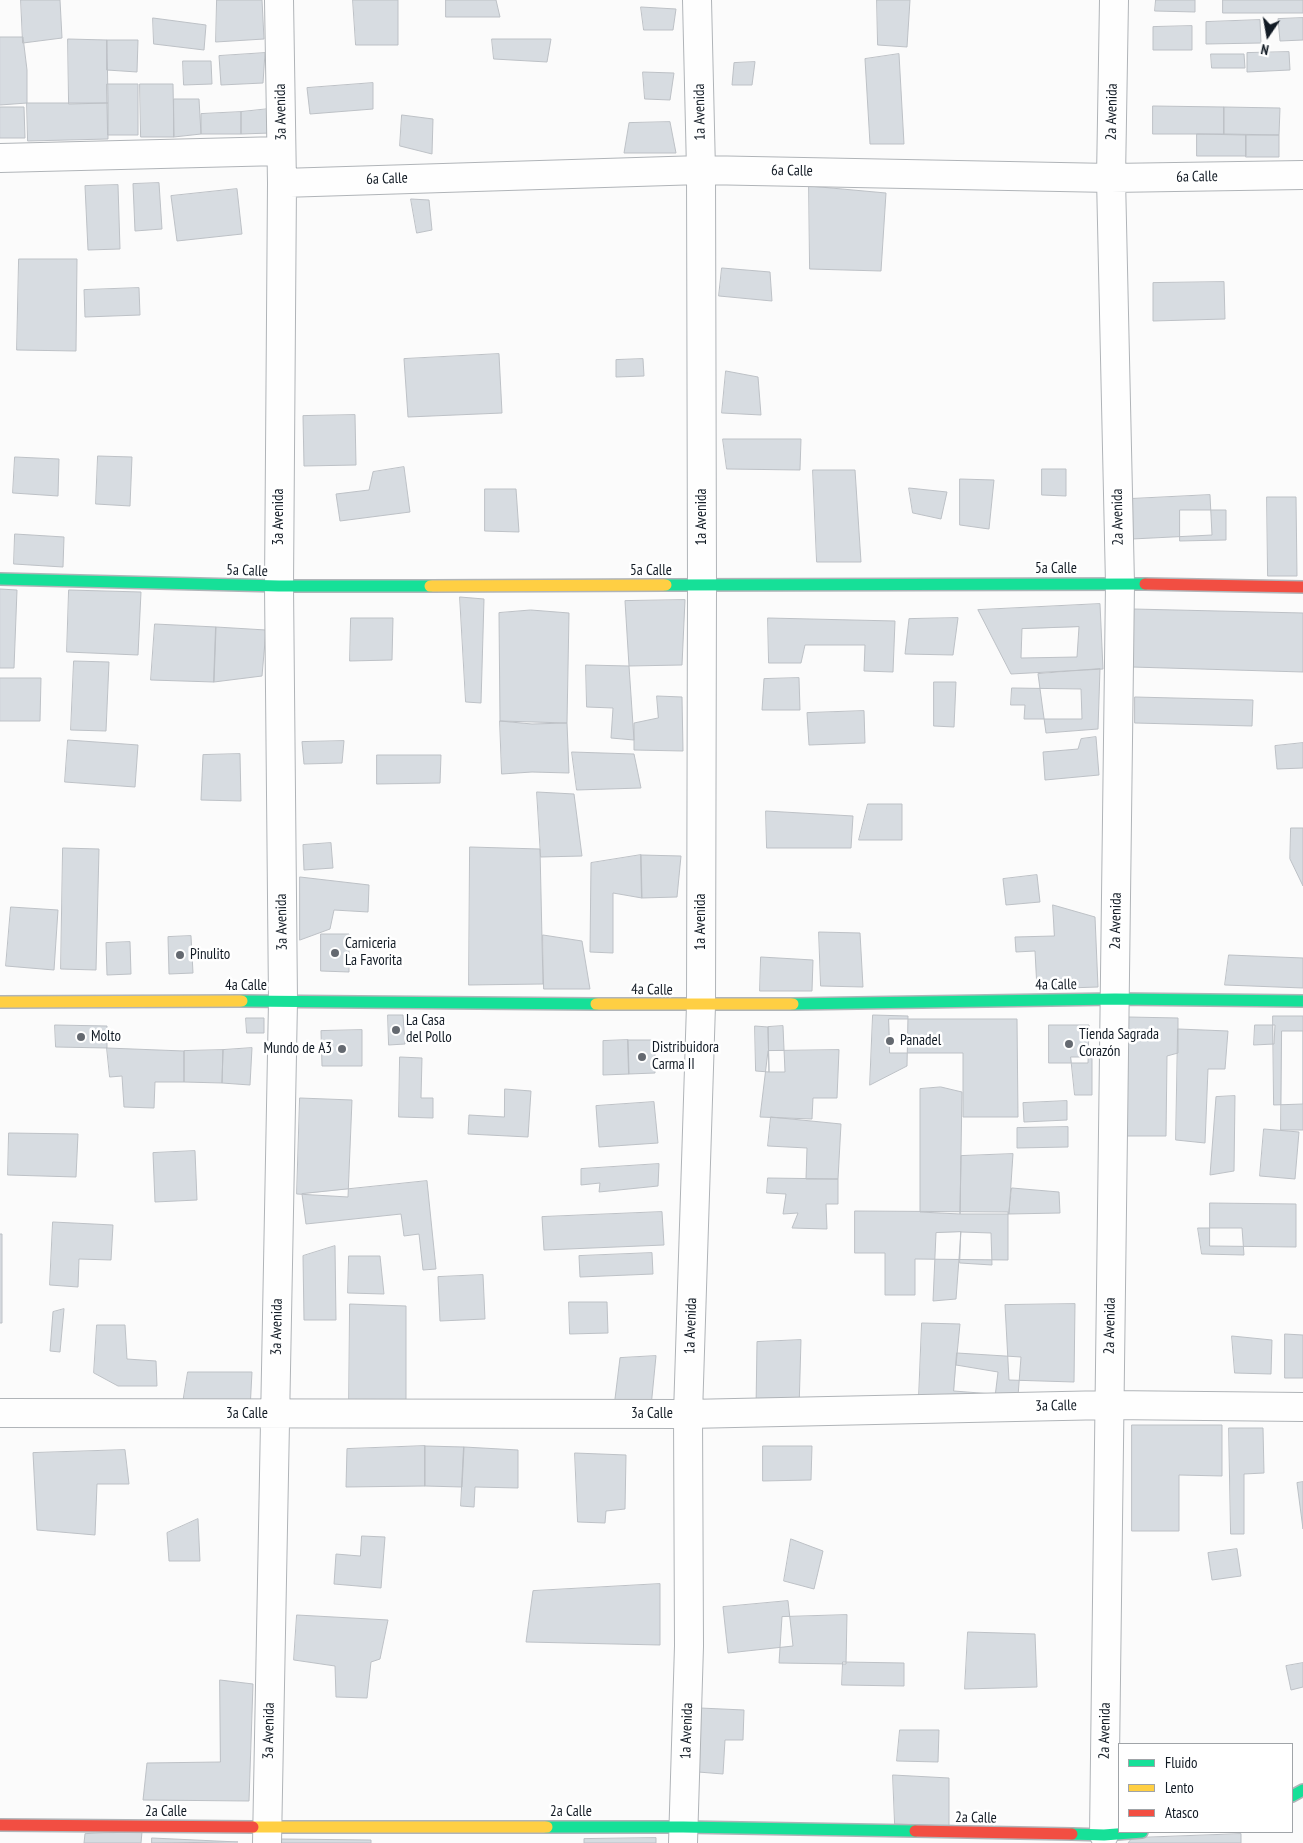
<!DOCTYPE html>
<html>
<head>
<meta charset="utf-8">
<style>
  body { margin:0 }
  #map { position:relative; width:1303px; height:1843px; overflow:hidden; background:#fbfbfb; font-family:"PT Sans Narrow",sans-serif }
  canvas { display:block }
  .legend { position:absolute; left:1118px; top:1743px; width:175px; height:90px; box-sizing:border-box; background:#fff; border:1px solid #a0a4a8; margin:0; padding:6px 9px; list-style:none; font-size:15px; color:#121b25 }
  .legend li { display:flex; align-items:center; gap:10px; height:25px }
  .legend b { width:25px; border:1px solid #a0a4a8 }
  .north { position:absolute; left:1243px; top:10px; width:50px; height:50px; -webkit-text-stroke:4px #fff; paint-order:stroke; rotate:192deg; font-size:14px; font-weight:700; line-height:20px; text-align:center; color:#121b25 }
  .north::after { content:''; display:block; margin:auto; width:18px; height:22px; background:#121b25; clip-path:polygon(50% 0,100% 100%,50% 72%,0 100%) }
</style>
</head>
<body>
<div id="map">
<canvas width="1303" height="1843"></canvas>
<ul class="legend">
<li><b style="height:6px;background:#16e098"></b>Fluido</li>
<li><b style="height:6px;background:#ffcf43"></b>Lento</li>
<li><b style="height:6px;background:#f24e42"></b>Atasco</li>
</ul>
<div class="north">N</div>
</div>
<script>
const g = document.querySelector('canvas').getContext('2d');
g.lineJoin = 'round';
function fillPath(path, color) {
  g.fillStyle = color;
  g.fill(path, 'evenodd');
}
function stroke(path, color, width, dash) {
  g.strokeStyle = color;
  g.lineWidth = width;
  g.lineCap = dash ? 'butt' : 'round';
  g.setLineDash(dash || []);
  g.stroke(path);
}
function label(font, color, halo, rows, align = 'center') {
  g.font = font + ' "PT Sans Narrow",sans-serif';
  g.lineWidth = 5;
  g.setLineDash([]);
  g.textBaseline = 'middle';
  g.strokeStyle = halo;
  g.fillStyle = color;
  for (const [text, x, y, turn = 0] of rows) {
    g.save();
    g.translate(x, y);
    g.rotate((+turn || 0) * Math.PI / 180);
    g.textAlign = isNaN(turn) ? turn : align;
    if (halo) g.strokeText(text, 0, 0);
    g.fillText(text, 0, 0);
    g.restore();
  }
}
const building = new Path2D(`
  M21 0H60L62 38 23 43Z
  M217 0H262L264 39 216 42Z
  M353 0H398V45H356Z
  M446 0H496L500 17H446Z
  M877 0H910L907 47 878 45Z
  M1156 0H1195V12L1155 11Z
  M1223 0H1303V13H1223Z
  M641 7 676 9 673 30H644Z
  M153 18 206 25 204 50 154 44Z
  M1303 18V40L1280 41 1278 19Z
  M1260 20 1261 43 1206 44V22Z
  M1192 26V50H1153V27Z
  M0 37H23L27 70V103L0 105Z
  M68 39 107 40 108 103 69 104Z
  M492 39H551L547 62 494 59Z
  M107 40H138L137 72 107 70Z
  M1289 52 1290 70 1247 72V53Z
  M265 53 263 83 221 85 219 56Z
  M899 54 904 144H870L865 59Z
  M1211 54H1244L1245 68H1212Z
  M183 61H211L212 84 184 85Z
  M755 62 752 85H732L734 63Z
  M643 72 674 73 670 100 645 99Z
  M373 83V109L310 114 307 88Z
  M107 84H138V135H108Z
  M140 84H173L174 137H141Z
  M174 99H199L201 134 174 137Z
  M27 103H108V139L28 141Z
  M1153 106 1224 107V134H1153Z
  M0 107H24L25 138H0Z
  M1224 107 1280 108 1279 135 1224 134Z
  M269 109 271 133 241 134V112Z
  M241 112V134H201V114Z
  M402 115 433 119 432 154 400 146Z
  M670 122 676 153H624L629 123Z
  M1197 134 1246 135V156H1197Z
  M1246 135H1279V157H1246Z
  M159 183 162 229 135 231 133 184Z
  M118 185 120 249 88 250 85 186Z
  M809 186 886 193 881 271 810 269Z
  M237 189 242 234 177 241 171 196Z
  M411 199 429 200 432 230 417 233Z
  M19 259H77L76 351 17 350Z
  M722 268 770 272 772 301 719 296Z
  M1224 282 1225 319 1153 321V283Z
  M139 288 140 315 85 317 84 290Z
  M499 354 502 413 408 417 404 359Z
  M643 359 644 376 616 377V360Z
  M726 371 758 377 761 415 722 413Z
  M355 415 356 465 304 466 303 416Z
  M723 439H801L800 470 727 469Z
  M98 456 132 457 130 506 96 504Z
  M15 457 59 459 58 496 13 493Z
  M404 467 410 512 340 521 336 494 369 490 373 472Z
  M1042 469H1066V496L1042 495Z
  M813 470H855L861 562H817Z
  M960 479 994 480 989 529 960 525Z
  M909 488 947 492 941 519 913 513Z
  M485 489H516L519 532 485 531Z
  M1210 495 1212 535 1132 539 1130 499Z
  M1267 497H1296L1297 576H1268Z
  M1180 510H1226V540L1180 541Z
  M15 534 64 537 63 567 14 564Z
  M0 589 17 590 14 668H0Z
  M69 590 141 592 138 655 67 652Z
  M460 597 484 599 481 703 466 702Z
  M685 600 682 665 629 666 625 601Z
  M1100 604 1103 669 1011 674 978 610Z
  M1133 609 1303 613V672L1132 667Z
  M531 610 569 613 567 723 532 724 500 721 499 613Z
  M351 618H393L392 660 350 661Z
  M768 618 895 621 893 672 864 671 865 645H805L801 663H769Z
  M958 618 953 655 905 654 909 619Z
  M155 624 216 627 214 682 151 680Z
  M216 627 266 630 262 676 214 682Z
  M1079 627 1077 657 1021 658 1022 629Z
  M74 661 109 662 106 731 71 730Z
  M586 665 629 666 634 740 611 738 613 708 587 707Z
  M1100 669 1098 729 1046 733 1038 674Z
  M0 678H41L40 721H0Z
  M799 678 800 710H762L764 679Z
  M934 682H956L954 727 934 726Z
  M1012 688 1081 689 1082 719H1024L1025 705H1011Z
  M657 696 682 697 683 751 634 750V723L658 718Z
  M1135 697 1253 700 1252 726 1135 723Z
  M864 711 865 743 809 745 807 713Z
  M500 721 567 723 569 773 532 772 502 774Z
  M1096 737 1099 775 1045 780 1043 752 1078 749 1081 739Z
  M68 740 138 745 135 787 65 782Z
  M344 741 342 763 304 764 302 742Z
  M1303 743V768L1277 769 1275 746Z
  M572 752 634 754 641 788 577 790Z
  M240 754 241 801 201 800 203 755Z
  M377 755H441L440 783 377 784Z
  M537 792 574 794 582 856 541 857Z
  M868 804H902V840H859Z
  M766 811 853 816 851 848H767Z
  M1291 828H1303V886L1290 859Z
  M331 843 333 868 304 870 303 845Z
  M470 847 540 849 543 984 469 985Z
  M63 848 99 849 96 970 61 969Z
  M641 855 681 856 677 897 642 898Z
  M641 855 642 898 613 893V953L590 952 591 863Z
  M1037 875 1040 902 1006 905 1003 879Z
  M300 877 369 885 368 912 334 910 330 929 300 940Z
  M1053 905 1095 917 1098 987 1037 989 1035 951 1016 952 1015 937 1054 936Z
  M11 907 58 910 54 970 6 966Z
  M819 932 860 933 863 987 821 986Z
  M321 934H349V972L321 971Z
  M543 935 582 941 590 989H544Z
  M191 936 193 973 169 974 168 937Z
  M130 942 131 974 107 975 106 943Z
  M1229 955 1303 958V988L1225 985Z
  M761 957 813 960 812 991H760Z
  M388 1015H403L405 1044 389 1045Z
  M873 1015 908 1016 907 1066 870 1085Z
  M1273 1016H1303V1104L1274 1105Z
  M1128 1017 1178 1018V1053L1167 1056 1166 1136H1127Z
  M246 1018H264V1033H247Z
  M889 1019H1017L1018 1117H963V1053H890Z
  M55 1025 107 1026V1048L56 1047Z
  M1049 1025H1089L1088 1063H1049Z
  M1255 1025H1275L1274 1044 1254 1045Z
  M755 1026 768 1027 769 1072 756 1071Z
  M783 1026 785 1072H769L768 1027Z
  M1178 1029 1228 1031 1225 1069H1208L1205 1143 1176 1140Z
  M362 1030V1066H322L321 1031Z
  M1282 1031H1303V1130H1281Z
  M628 1040 629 1074 603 1075V1041Z
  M628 1040H655V1073L629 1074Z
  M107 1048 184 1051V1082H155L154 1108 124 1107 122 1076 110 1077Z
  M252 1048 250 1085 222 1083 223 1050Z
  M223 1050 222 1083 184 1082V1051Z
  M839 1050 837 1098H813L812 1119 760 1117 768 1051Z
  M400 1057 422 1058 421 1098H433V1118L399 1117Z
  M1071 1057H1092V1095H1075Z
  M941 1087 962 1092 960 1214 920 1212V1089Z
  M505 1089 531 1091 528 1137 468 1134 469 1115 504 1117Z
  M1235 1096 1234 1171 1210 1175 1216 1097Z
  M300 1098 352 1100 348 1197 297 1194Z
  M1067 1101V1120L1024 1122 1023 1103Z
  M654 1102 658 1143 599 1147 596 1106Z
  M771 1117 841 1124 838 1179H806L807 1148 768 1146Z
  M1068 1127V1147L1017 1148V1128Z
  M1264 1129 1299 1132 1295 1179 1260 1176Z
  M9 1133 78 1134 76 1177 8 1175Z
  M195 1151 197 1200 155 1202 153 1153Z
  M1013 1154 1009 1214H960L961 1156Z
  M659 1164 658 1186 599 1192 600 1183 581 1185V1169Z
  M768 1178 838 1179V1204H826L827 1229 792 1228 798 1213 783 1214 786 1194 767 1193Z
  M427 1181 436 1269 423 1270 419 1234 404 1236 401 1214 306 1224 302 1194Z
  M1012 1188 1059 1192 1060 1213 1009 1214Z
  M1210 1203 1296 1204V1247L1210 1246Z
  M855 1211 1008 1212V1260L915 1259V1295H885V1253H855Z
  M662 1212 664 1245 544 1250 542 1217Z
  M53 1222 113 1225 111 1260 79 1259 78 1287 50 1285Z
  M1198 1228H1242L1244 1255 1202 1254Z
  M961 1232 991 1233 992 1265 960 1263Z
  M961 1232 956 1299 933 1301 936 1233Z
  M0 1234H2V1323H0Z
  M335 1246 336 1320H304L303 1256Z
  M652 1253 653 1274 580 1277 579 1256Z
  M349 1256H380L384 1294 348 1293Z
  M483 1275 485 1319 440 1321 438 1277Z
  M569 1302H607L608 1333 570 1334Z
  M350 1304 406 1306V1408H349Z
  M1075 1304 1074 1382 1009 1380 1005 1305Z
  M64 1309 60 1352 50 1351 53 1312Z
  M922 1323 960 1324 956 1365 998 1372 995 1397H919Z
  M97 1325H125L127 1359 156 1361 157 1386H118L94 1373Z
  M1285 1334 1303 1335V1378H1285Z
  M1232 1336 1272 1340 1271 1374 1235 1373Z
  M801 1340 799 1410 756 1409 757 1342Z
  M957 1353 1021 1357 1018 1396 954 1391Z
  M656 1356 651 1407H614L620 1358Z
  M188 1372H252L250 1410 182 1409Z
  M1132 1425H1222V1476L1179 1475V1531H1132Z
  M1229 1428H1263L1264 1473 1244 1474V1534H1231Z
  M425 1446V1486L346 1487 347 1449Z
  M425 1446 464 1447 462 1487 425 1486Z
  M763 1446H812L811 1480 763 1481Z
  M464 1447 518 1450V1488L475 1487 474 1507 461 1506Z
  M125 1450 129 1484H97L95 1535 37 1530 33 1453Z
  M575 1453 626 1455 625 1509 606 1511 605 1523 578 1522Z
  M1303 1482V1529L1297 1483Z
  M198 1519 200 1561H169L167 1533Z
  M362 1536 385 1537 381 1588 334 1584 336 1554 360 1556Z
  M791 1539 823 1551 814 1589 784 1581Z
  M1237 1549 1241 1576 1212 1580 1208 1553Z
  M660 1584V1645L526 1642 533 1591Z
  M788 1601 793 1646 728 1653 723 1607Z
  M297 1615 388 1620 380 1659 371 1662 367 1698 336 1697 335 1666 294 1660Z
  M847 1615 846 1664 779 1663 782 1617Z
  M968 1632 1035 1634 1037 1687 965 1689Z
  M843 1662 904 1663V1686L842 1685Z
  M1303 1663V1687L1291 1690 1286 1666Z
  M220 1680 253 1684 249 1801 143 1800 147 1763 220 1762Z
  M700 1708 744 1710 743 1740H725L723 1774 698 1772Z
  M900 1730H939L938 1762 897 1761Z
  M893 1775 949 1778V1826L895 1824Z
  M142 1832 141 1843H84L85 1834Z
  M1241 1834V1843H1128L1132 1838Z
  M152 1838 238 1842 152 1843Z
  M656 1838V1843H584V1839Z
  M281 1839 371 1840V1843H281Z`);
fillPath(building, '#d7dce1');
stroke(building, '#bdc1c6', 1);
const street = new Path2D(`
  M0 158 281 151
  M282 183 701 170 1111 178 1303 175
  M0 1413 688 1414 1109 1405 1303 1407
  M1104 1835 1120 584 1111 178 1114 0
  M267 1843 283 1001 279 586 282 183 279 0
  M683 1843 689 1646 688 1414 701 1005 702 586 701 170 697 0`);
const fast = new Path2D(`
  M0 579 279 586H430
  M666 585 1145 584
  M242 1001 596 1004
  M793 1004 1115 999 1303 1001
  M1292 1796 1303 1790
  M547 1827H683L915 1831
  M1072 1834 1104 1835 1142 1832`);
const slow = new Path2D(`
  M430 586 666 585
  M0 1002 242 1001
  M596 1004H793
  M253 1827H547`);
const jam = new Path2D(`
  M1145 584 1303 587
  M0 1825 253 1827
  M915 1831 1072 1834`);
stroke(street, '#b0b4b8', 30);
stroke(fast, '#b0b4b8', 14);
stroke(slow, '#b0b4b8', 14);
stroke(jam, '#b0b4b8', 14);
stroke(street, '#fefefe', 28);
stroke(fast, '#16e098', 11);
stroke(slow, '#ffcf43', 11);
stroke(jam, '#f24e42', 11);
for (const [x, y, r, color] of [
  [335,953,5,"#646970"],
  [180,955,5,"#646970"],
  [396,1030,5,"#646970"],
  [81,1037,5,"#646970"],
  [890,1041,5,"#646970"],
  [1069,1044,5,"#646970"],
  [342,1049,5,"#646970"],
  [642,1057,5,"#646970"]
]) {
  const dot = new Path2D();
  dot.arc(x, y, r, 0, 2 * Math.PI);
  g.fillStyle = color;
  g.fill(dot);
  stroke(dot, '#fff', 2);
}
label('15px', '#121b25', '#fff', [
  ["3a Avenida",281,112,-91],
  ["1a Avenida",700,112,-91],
  ["2a Avenida",1112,112,-89],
  ["6a Calle",792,171,1],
  ["6a Calle",1197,177,-1],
  ["6a Calle",387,179,-2],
  ["3a Avenida",279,517,-90],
  ["1a Avenida",702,517,-90],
  ["2a Avenida",1118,517,-91],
  ["5a Calle",1056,569],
  ["5a Calle",247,571,2],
  ["5a Calle",651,571],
  ["2a Avenida",1116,921,-89],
  ["3a Avenida",282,922,-91],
  ["1a Avenida",701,922,-90],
  ["4a Calle",1056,985,-1],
  ["4a Calle",246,986],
  ["4a Calle",652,990,1],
  ["1a Avenida",691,1326,-88],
  ["2a Avenida",1110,1326,-89],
  ["3a Avenida",277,1327,-89],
  ["3a Calle",1056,1406,-1],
  ["3a Calle",247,1414],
  ["3a Calle",652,1414],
  ["3a Avenida",269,1731,-89],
  ["1a Avenida",687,1731,-88],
  ["2a Avenida",1105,1731,-89],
  ["2a Calle",166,1812],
  ["2a Calle",571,1812],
  ["2a Calle",976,1818,1]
]);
label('15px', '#121b25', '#fff', [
  ["Carniceria",345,944],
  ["La Favorita",345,961],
  ["Pinulito",190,955],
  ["La Casa",406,1021],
  ["del Pollo",406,1038],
  ["Tienda Sagrada",1079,1035],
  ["Corazón",1079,1052],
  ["Molto",91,1037],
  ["Panadel",900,1041],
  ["Distribuidora",652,1048],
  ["Carma II",652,1065],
  ["Mundo de A3",332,1049,"right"]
], 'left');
</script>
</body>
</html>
